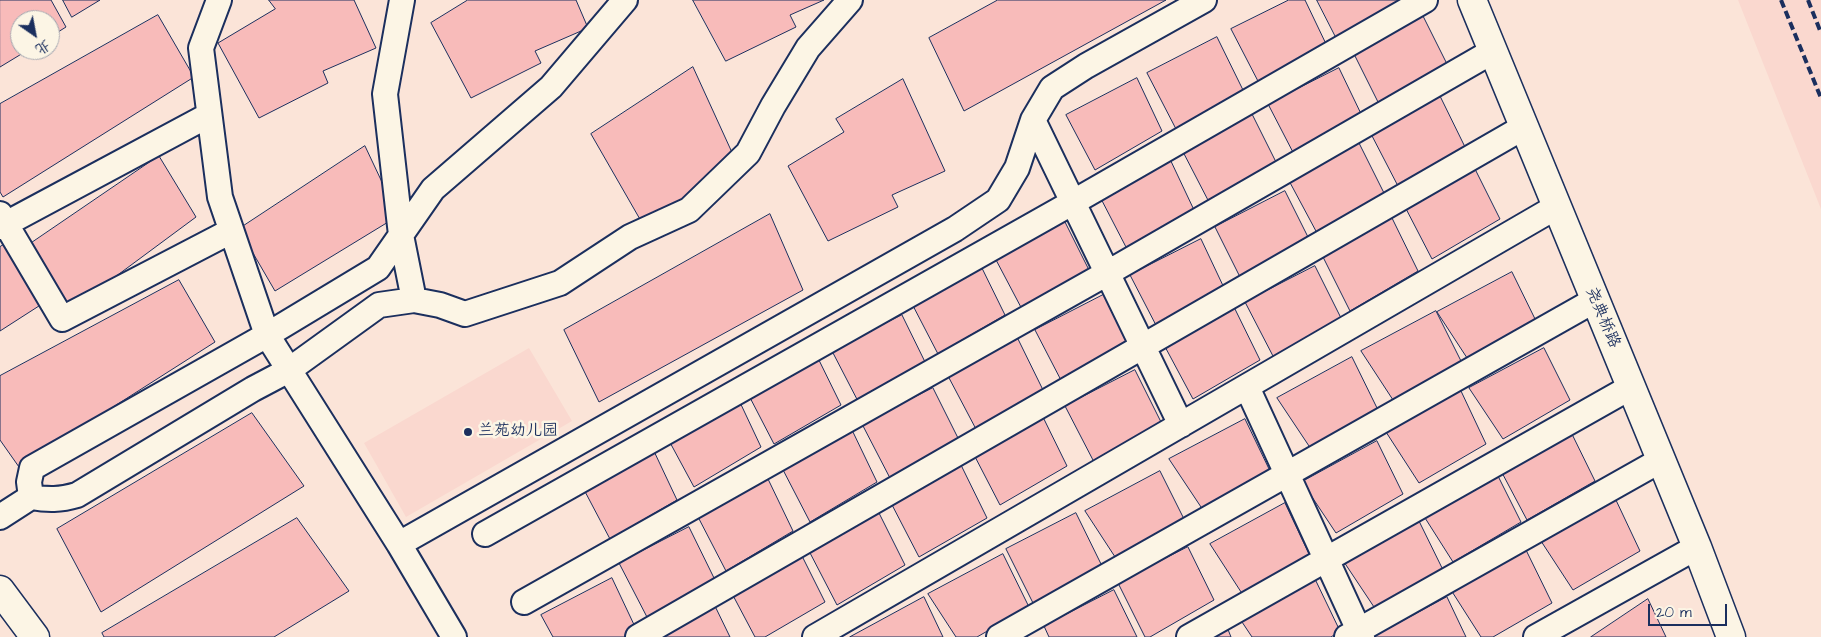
<!DOCTYPE html>
<html>
<head>
<meta charset="utf-8">
<style>
  body { margin:0 }
  #map { position:relative; width:1821px; height:637px; overflow:hidden; background:#fbe4d8; font-family:"Architects Daughter","LXGW WenKai TC",sans-serif }
  canvas { display:block }
  .north { position:absolute; left:10px; top:10px; width:50px; height:50px; box-sizing:border-box; background:#fcf5e5; border:1px solid #a2a6af; border-radius:50%; rotate:147deg; font-size:14px; font-weight:700; line-height:20px; text-align:center; color:#1b2f5e }
  .north::after { content:''; display:block; margin:auto; width:18px; height:22px; background:#1b2f5e; clip-path:polygon(50% 0,100% 100%,50% 72%,0 100%) }
  .scale { position:absolute; left:1648px; top:604px; width:79px; height:22px; box-sizing:border-box; border:2px solid #1b2f5e; border-top:0; padding-left:6px; font-size:15px; line-height:18px; white-space:nowrap; color:#1b2f5e; -webkit-text-stroke:4px #fcf5e5; paint-order:stroke }
</style>
</head>
<body>
<div id="map">
<canvas width="1821" height="637"></canvas>
<div class="north">北</div>
<div class="scale">20 m</div>
</div>
<script>
const g = document.querySelector('canvas').getContext('2d');
g.lineJoin = 'round';
function fillPath(path, color) {
  g.fillStyle = color;
  g.fill(path, 'evenodd');
}
function stroke(path, color, width, dash) {
  g.strokeStyle = color;
  g.lineWidth = width;
  g.lineCap = dash ? 'butt' : 'round';
  g.setLineDash(dash || []);
  g.stroke(path);
}
function label(font, color, halo, rows, align = 'center') {
  g.font = font + ' "Architects Daughter","LXGW WenKai TC",sans-serif';
  g.lineWidth = 5;
  g.setLineDash([]);
  g.textBaseline = 'middle';
  g.strokeStyle = halo;
  g.fillStyle = color;
  for (const [text, x, y, turn = 0] of rows) {
    g.save();
    g.translate(x, y);
    g.rotate((+turn || 0) * Math.PI / 180);
    g.textAlign = isNaN(turn) ? turn : align;
    if (halo) g.strokeText(text, 0, 0);
    g.fillText(text, 0, 0);
    g.restore();
  }
}
fillPath(new Path2D(`
  M1738 0H1821V209Z
  M529 348 572 421 406 517 364 443Z`), '#fad8cf');
const building = new Path2D(`
  M0 0H51L66 27 50 37V20H20V50H28L0 67Z
  M63 0H100L72 17Z
  M269 0H354L376 48 323 71 328 83 259 118 218 43 275 9Z
  M468 0H576L588 28 535 51 541 63 471 98 431 23Z
  M693 0H824L790 15 796 27 726 61Z
  M998 0H1166L964 111 929 38Z
  M1289 0H1305L1327 46 1260 85 1231 29Z
  M1317 0H1404L1338 41Z
  M158 15 194 77 3 197 0 192V104Z
  M1423 16 1449 68 1381 108 1353 52Z
  M1217 37 1243 90 1176 129 1147 73Z
  M693 67 735 159 645 228 591 134Z
  M1339 68 1364 120 1297 160 1268 104Z
  M1137 78 1162 131 1095 170 1066 115Z
  M903 79 945 171 892 195 898 207 828 241 788 166 844 132 836 119Z
  M1440 96 1466 149 1399 188 1370 132Z
  M1251 112 1277 164 1210 204 1181 148Z
  M1358 141 1384 193 1317 233 1287 177Z
  M365 146 398 216 275 291 239 229Z
  M159 156 196 217 69 311 30 244Z
  M1169 157 1194 210 1127 249 1098 193Z
  M1474 167 1500 219 1432 259 1403 203Z
  M1285 191 1311 243 1243 283 1215 227Z
  M770 214 803 290 599 402 564 330Z
  M1392 218 1418 271 1350 311 1322 255Z
  M1065 222 1091 274 1024 313 995 258Z
  M1201 239 1226 292 1159 331 1130 275Z
  M5 244 42 304 0 331V247Z
  M979 262 1005 315 938 354 909 298Z
  M1315 266 1341 318 1274 358 1245 302Z
  M1512 272 1538 325 1471 364 1437 312Z
  M179 280 215 342 19 467 0 440V376Z
  M1105 294 1131 347 1064 386 1035 330Z
  M1234 307 1260 360 1193 399 1163 343Z
  M1436 311 1462 363 1395 403 1361 351Z
  M902 315 928 368 861 407 832 351Z
  M1018 339 1044 392 977 431 948 376Z
  M1544 348 1570 400 1503 439 1469 388Z
  M815 352 841 405 774 444 745 388Z
  M1352 357 1378 410 1311 449 1277 398Z
  M1135 370 1161 422 1094 462 1065 406Z
  M933 388 959 440 891 480 862 424Z
  M1461 391 1486 444 1419 483 1386 432Z
  M737 396 761 447 694 487 667 437Z
  M252 413 304 486 101 612 57 529Z
  M1041 413 1067 466 1000 505 971 449Z
  M1245 419 1270 471 1203 510 1169 459Z
  M1569 428 1595 481 1527 520 1500 469Z
  M852 430 877 482 810 522 781 466Z
  M1377 441 1403 494 1336 533 1302 482Z
  M652 447 677 500 610 539 581 484Z
  M961 465 987 518 919 557 890 501Z
  M1495 470 1521 522 1453 562 1420 510Z
  M1160 471 1186 523 1119 563 1085 511Z
  M768 479 793 531 726 571 697 515Z
  M1615 498 1640 551 1573 590 1539 538Z
  M1285 503 1310 556 1243 595 1210 544Z
  M879 513 905 565 837 605 808 549Z
  M1076 513 1102 566 1034 605 1006 549Z
  M297 518 349 591 274 637H104L102 633Z
  M1419 521 1445 574 1378 613 1344 562Z
  M689 527 715 580 648 619 619 563Z
  M1188 547 1214 600 1150 637H1145L1118 583Z
  M799 550 825 602 765 637H755L728 586Z
  M1526 550 1552 603 1493 637H1481L1451 590Z
  M1003 554 1029 607 977 637H956L928 594Z
  M612 578 637 631 627 637H553L541 615Z
  M1315 579 1340 631 1331 637H1252L1240 619Z
  M1114 590 1137 637H1049L1044 626Z
  M924 597 943 637H850Z
  M1447 597 1466 637H1373Z
  M1648 599 1666 637H1591Z
  M713 602 730 637H643Z
  M1227 627 1231 637H1207Z`);
fillPath(building, '#f8bbba');
stroke(building, '#1b2f5e', 1);
const street = new Path2D(`
  M219 0 201 48 220 197 267 335 399 544 454 637
  M402 0 385 94 401 235 414 300
  M1033 120 1181 425
  M0 214 62 319 231 231
  M0 227 209 115
  M1247 387 1362 637
  M31 497 29 482 32 468 267 335 378 268 433 189 551 87 625 0
  M0 517 31 497C48 500 60 500 77 495L253 389 289 370 379 305 414 300 440 305 465 314 560 283 630 237 689 210 748 153 773 106 808 48 850 0
  M485 534 1077 200 1425 0
  M399 544 955 229 998 200 1017 168 1033 120 1052 88 1086 66 1204 0
  M524 602 1111 271 1493 51
  M638 637 1524 127
  M815 637 1556 207
  M999 637 1595 300
  M1189 637 1631 387
  M1347 637 1661 460
  M1536 637 1697 547`);
const secondary = new Path2D(`
  M1472 0 1697 547 1731 637
  M0 590 35 637`);
stroke(street, '#1b2f5e', 28);
stroke(secondary, '#1b2f5e', 31);
stroke(street, '#fcf5e5', 24);
stroke(secondary, '#fcf5e5', 28);
stroke(new Path2D(`
  M1781 0 1821 98
  M1808 0 1821 33`), '#1b2f5e', 4, [8, 4]);
for (const [x, y, r, color] of [
  [468,432,5,"#1b2f5e"]
]) {
  const dot = new Path2D();
  dot.arc(x, y, r, 0, 2 * Math.PI);
  g.fillStyle = color;
  g.fill(dot);
  stroke(dot, '#fcf5e5', 2);
}
label('16px', '#1b2f5e', '#fcf5e5', [
  ["尧典桥路",1602,318,67]
]);
label('16px', '#1b2f5e', '#fcf5e5', [
  ["兰苑幼儿园",478,432]
], 'left');
</script>
</body>
</html>
